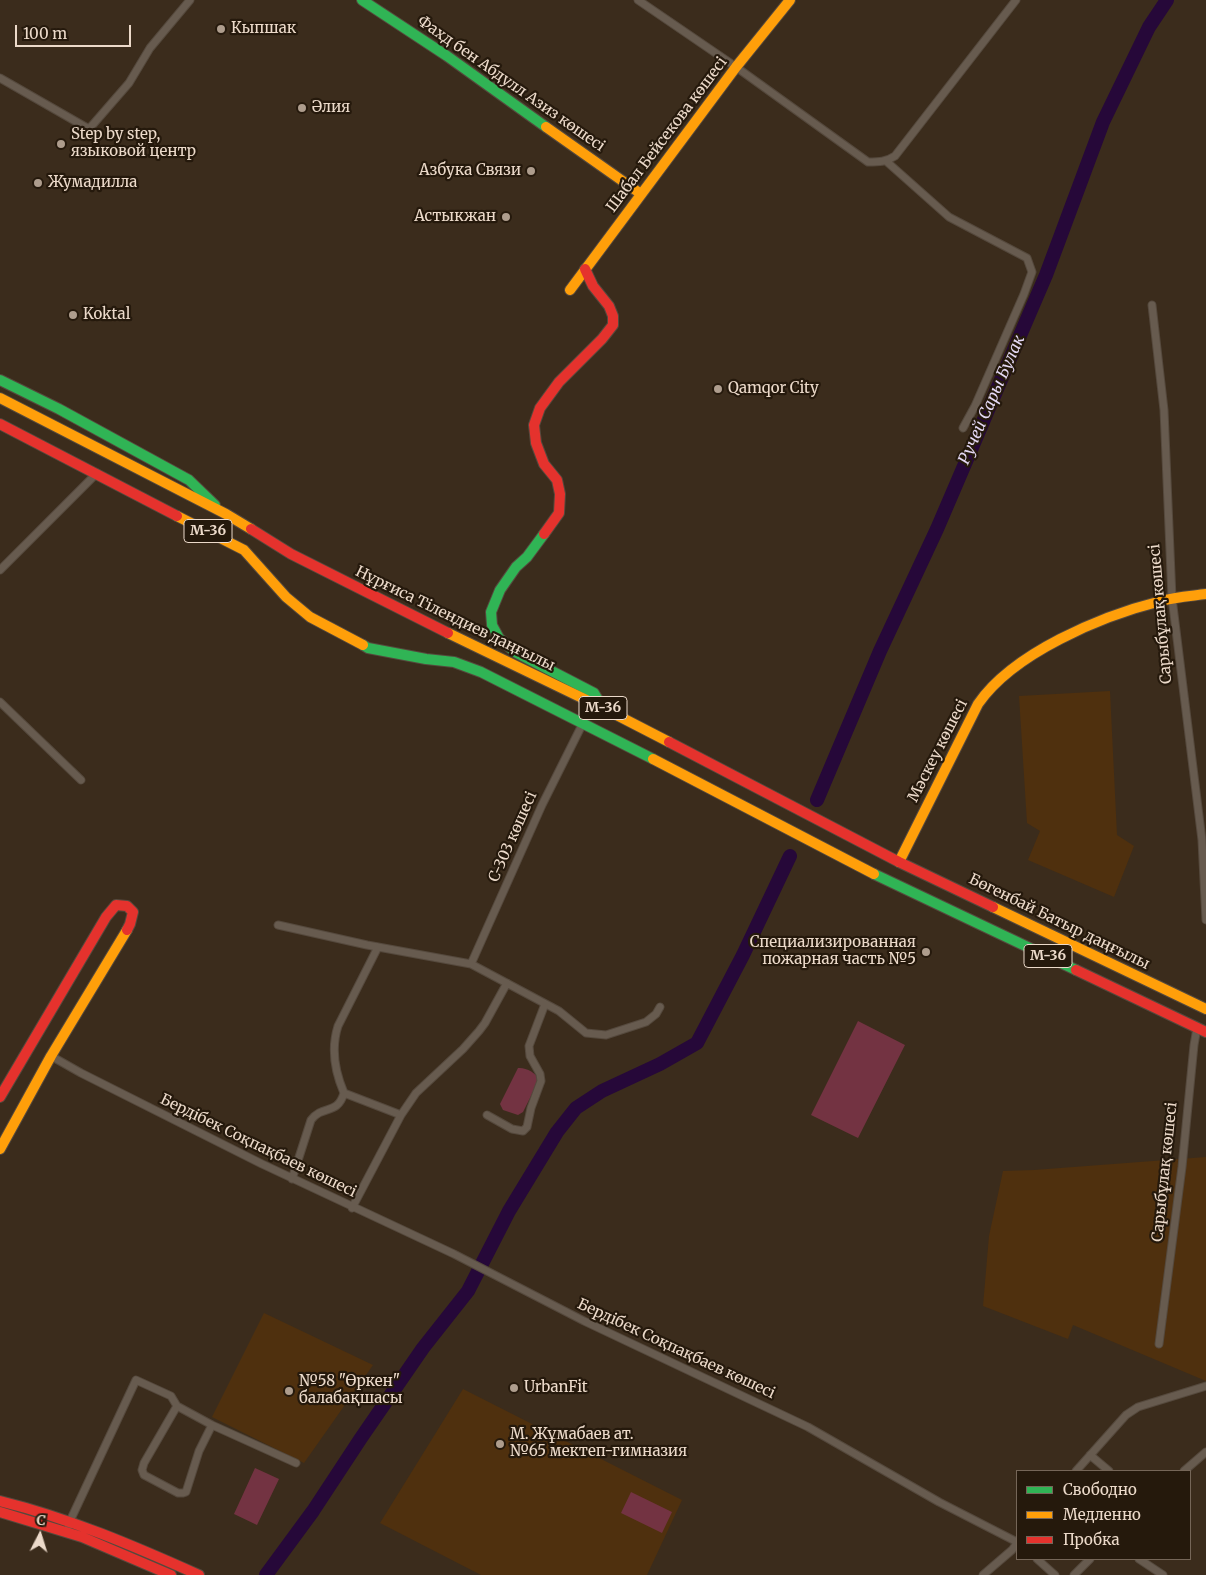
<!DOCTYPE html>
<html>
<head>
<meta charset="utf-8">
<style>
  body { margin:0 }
  #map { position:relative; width:1206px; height:1575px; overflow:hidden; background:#3b2c1c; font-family:Merriweather,serif }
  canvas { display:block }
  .legend { position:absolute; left:1016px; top:1470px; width:175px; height:90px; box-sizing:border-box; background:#25190c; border:1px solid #756658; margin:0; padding:6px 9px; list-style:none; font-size:15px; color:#ecdaca }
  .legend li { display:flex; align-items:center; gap:10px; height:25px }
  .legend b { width:25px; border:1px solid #756658 }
  .north { position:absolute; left:15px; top:1510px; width:50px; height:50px; -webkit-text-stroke:4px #25190c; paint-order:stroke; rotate:5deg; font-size:14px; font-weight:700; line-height:20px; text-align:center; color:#ecdaca }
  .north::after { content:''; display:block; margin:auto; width:18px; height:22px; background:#ecdaca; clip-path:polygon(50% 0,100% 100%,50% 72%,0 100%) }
  .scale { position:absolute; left:15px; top:25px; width:116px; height:22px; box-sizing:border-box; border:2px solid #ecdaca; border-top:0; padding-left:6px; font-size:15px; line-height:18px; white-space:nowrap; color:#ecdaca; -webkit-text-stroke:4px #25190c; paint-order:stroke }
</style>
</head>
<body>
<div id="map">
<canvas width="1206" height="1575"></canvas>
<ul class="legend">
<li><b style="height:6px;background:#30b455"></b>Свободно</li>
<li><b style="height:6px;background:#ff9f0a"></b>Медленно</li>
<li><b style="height:6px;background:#e5322d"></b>Пробка</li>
</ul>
<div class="north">С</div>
<div class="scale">100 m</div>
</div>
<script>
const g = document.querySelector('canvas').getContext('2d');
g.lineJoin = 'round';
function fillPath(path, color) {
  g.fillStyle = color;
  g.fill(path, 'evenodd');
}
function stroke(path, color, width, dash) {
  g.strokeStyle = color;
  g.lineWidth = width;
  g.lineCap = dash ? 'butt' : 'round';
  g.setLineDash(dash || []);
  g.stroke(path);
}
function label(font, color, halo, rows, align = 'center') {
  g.font = font + ' Merriweather,serif';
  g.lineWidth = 4.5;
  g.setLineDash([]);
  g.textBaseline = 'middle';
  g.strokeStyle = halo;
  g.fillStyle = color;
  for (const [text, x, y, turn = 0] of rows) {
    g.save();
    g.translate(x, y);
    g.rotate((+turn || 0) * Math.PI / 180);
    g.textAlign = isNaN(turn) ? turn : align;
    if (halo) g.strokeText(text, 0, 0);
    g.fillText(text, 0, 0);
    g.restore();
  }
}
fillPath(new Path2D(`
  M1110 691 1117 835 1134 846 1114 897 1028 860 1040 831 1027 823 1019 696Z
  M1206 1157V1381L1073 1325 1068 1339 983 1306 989 1236 1003 1171 1034 1170Z
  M264 1313 373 1365 304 1463 212 1417Z
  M463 1389 682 1500 647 1575H481L380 1523Z`), '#4f300e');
fillPath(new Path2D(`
  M858 1021 905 1045 858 1138 811 1115Z
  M518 1068C525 1067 537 1073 539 1080L523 1112 518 1115 503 1110 500 1104Z
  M255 1468 279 1479 257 1525 234 1514Z
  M631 1492 672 1512 662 1533 621 1513Z`), '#733342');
stroke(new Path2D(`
  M817 800 880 651 937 529 1046 275 1103 122 1149 27 1167 0
  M266 1575 313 1511 361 1438 423 1348 468 1291 509 1211 557 1132 576 1108 602 1091 660 1064 697 1043 743 955 790 856`), '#260839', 14);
const street = new Path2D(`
  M638 0 736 67 868 162C879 162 886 162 895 156L1016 0
  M0 78 89 129 129 83 150 48 190 0
  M886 161 949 217 1027 258 1032 272 1024 294 975 406 963 428
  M1152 305 1164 410 1172 598 1202 840 1206 920
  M0 570 97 473
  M0 702 81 780
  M278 925 367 945 471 964 559 1011 586 1033 606 1035 646 1022 656 1014 660 1007
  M378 947 338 1026C331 1048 335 1072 344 1093L401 1115
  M471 964 542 805 583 723
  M51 1056 81 1073 262 1164 454 1254 584 1321 808 1427 939 1502 1017 1542
  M487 1115 512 1129 523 1131 527 1127 531 1108 541 1081 540 1074 530 1056 529 1046 545 1004
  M292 1179 311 1120C323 1104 337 1116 344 1093
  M352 1208 401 1115 416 1093 463 1049 479 1031 485 1023 507 983
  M1159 1344 1182 1167 1194 1045 1197 1028
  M177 1406 144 1463 142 1470 144 1475 178 1493H183L186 1492 199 1451 212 1425
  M1090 1455 1109 1471
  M1076 1471 1126 1415 1138 1407 1206 1386
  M1184 1471 1206 1452
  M67 1532 70 1521 136 1380 171 1396 177 1406 212 1425 296 1463
  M1037 1559 1055 1575
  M1139 1559 1163 1575
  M983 1575 1012 1550 1017 1543
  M1074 1575 1090 1559`);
const fast = new Path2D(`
  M362 0 447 56 546 127
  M0 380 59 409 189 480 215 505
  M544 534 527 557 516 567 500 590 491 612 492 625 499 638 515 652 594 693 603 708
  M363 645 368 648 426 659 454 662 481 672 653 759
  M874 874 1076 970`);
const slow = new Path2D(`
  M546 127 641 194
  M570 290 736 67 790 0
  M0 398 226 514 251 529
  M177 516 244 550 286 597 310 617 363 645
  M448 633 603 708 669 742
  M653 759 874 874
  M899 862 978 704C1013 653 1101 616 1161 601 1175 597 1191 596 1206 594
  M993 907 1206 1009
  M0 1149 51 1056 127 930`);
const jam = new Path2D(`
  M0 424 177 516
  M251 529 291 554 448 633
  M544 534 559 513 560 494 557 480 544 464 536 443 534 425 540 408 559 382 602 339 613 325V316L609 306 593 286 585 269
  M669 742 899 862 993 907
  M1076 970 1206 1032
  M0 1097 106 917 116 905 127 906 133 912 130 924 127 930
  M0 1501C69 1518 134 1546 199 1575
  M0 1512 82 1537 171 1575`);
stroke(street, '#55493d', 9);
stroke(fast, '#55493d', 12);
stroke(slow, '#55493d', 12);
stroke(jam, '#55493d', 12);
stroke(street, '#675b4f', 7);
stroke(fast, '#30b455', 10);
stroke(slow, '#ff9f0a', 10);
stroke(jam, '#e5322d', 10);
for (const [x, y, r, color] of [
  [221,29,5,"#ae9d8d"],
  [302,108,5,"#ae9d8d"],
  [61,144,5,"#ae9d8d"],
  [531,171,5,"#ae9d8d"],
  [38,183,5,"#ae9d8d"],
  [506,217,5,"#ae9d8d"],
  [73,315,5,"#ae9d8d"],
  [718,389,5,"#ae9d8d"],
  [926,952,5,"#ae9d8d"],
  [514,1388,5,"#ae9d8d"],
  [289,1391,5,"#ae9d8d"],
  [500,1444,5,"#ae9d8d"]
]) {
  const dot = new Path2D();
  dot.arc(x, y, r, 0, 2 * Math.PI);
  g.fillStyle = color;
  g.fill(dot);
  stroke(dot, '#25190c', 2);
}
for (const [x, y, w] of [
  [208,531,48],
  [603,708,48],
  [1048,956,48]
]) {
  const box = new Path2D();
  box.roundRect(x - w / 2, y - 11.5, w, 23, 4);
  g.fillStyle = '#25190c';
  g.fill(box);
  stroke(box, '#ecdaca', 1);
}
label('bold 14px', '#ecdaca', null, [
  ["M-36",208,531],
  ["M-36",603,708],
  ["M-36",1048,956]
]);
label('15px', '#ecdaca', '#25190c', [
  ["Кыпшак",231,29],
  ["Әлия",312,108],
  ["Step by step,",71,135],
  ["языковой центр",71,152],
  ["Азбука Связи",521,171,"right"],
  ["Жумадилла",48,183],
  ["Астыкжан",496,217,"right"],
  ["Koktal",83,315],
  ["Qamqor City",728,389],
  ["Специализированная",916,943,"right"],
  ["пожарная часть №5",916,960,"right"],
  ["№58 \"Өркен\"",299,1382],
  ["балабақшасы",299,1399],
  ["UrbanFit",524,1388],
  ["М. Жұмабаев ат.",510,1435],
  ["№65 мектеп-гимназия",510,1452]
], 'left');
label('15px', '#ecdaca', '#25190c', [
  ["Фахд бен Абдулл Азиз көшесі",511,84,35],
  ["Шабал Бейсекова көшесі",667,135,-53],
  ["Сарыбұлақ көшесі",1161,614,-95],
  ["Нұрғиса Тілендиев даңғылы",455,619,26],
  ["Мәскеу көшесі",938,751,-63],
  ["С-303 көшесі",513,837,-66],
  ["Бөгенбай Батыр даңғылы",1059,922,26],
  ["Бердібек Соқпақбаев көшесі",258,1146,26],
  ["Сарыбұлақ көшесі",1165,1172,-84],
  ["Бердібек Соқпақбаев көшесі",676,1349,25]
]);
label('italic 16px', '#e5d9f5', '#25190c', [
  ["Ручей Сары Булак",992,400,-66]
]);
</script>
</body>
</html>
